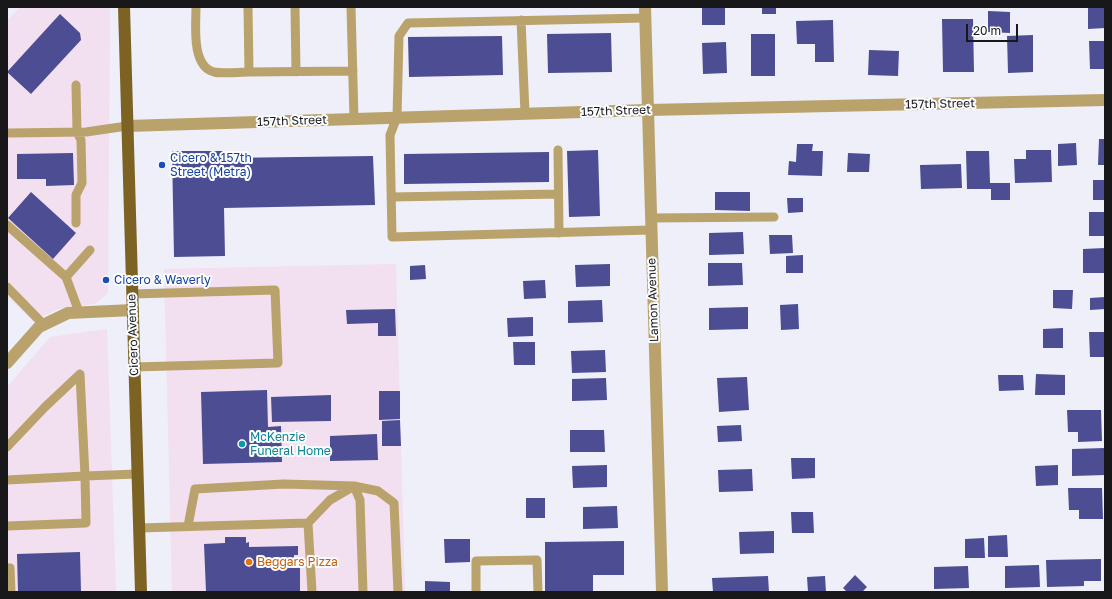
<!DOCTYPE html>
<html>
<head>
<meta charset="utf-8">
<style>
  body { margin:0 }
  #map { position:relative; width:1112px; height:599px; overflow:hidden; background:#eeeff8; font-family:"Golos Text",sans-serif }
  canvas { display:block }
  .frame { position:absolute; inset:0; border:8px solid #18181b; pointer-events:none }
  .scale { position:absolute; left:966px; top:24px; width:52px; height:18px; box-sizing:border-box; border:2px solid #18181b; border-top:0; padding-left:5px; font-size:12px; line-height:14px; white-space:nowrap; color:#18181b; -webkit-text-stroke:3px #fcfdff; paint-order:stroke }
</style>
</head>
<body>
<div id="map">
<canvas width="1112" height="599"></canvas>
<div class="frame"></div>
<div class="scale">20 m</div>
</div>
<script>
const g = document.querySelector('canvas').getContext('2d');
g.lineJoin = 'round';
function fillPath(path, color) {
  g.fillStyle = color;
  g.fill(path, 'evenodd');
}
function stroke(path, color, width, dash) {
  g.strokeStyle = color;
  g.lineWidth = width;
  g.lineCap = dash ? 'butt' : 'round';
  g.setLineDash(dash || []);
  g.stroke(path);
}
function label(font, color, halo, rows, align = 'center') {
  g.font = font + ' "Golos Text",sans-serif';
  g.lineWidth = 4;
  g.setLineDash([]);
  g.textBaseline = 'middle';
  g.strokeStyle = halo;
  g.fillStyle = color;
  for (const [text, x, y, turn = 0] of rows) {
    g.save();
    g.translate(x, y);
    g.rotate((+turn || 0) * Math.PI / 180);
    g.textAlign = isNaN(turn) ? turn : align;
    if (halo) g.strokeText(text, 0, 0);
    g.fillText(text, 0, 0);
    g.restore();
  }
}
fillPath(new Path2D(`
  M20 7H110L108 293 95 304 58 309 33 321 7 296V21Z
  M396 264 405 592H172L164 269Z
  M107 329 116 592H7V387L50 337Z`), '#f2dfef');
fillPath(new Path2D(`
  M702 7H725V25H702Z
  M762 7H776V14H762Z
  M1088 7H1105V28L1088 29Z
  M988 11 1010 12V33L988 32Z
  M60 14 80 33 81 40 31 94 7 72Z
  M942 19H973L974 72H943Z
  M833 20 834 62H815V44H797L796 21Z
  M611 33 612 72 548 73 547 34Z
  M751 34H775V76H751Z
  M1033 35V72L1008 73 1007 36Z
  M502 36 503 75 409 77 408 37Z
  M1089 41H1105V69H1090Z
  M726 42 727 73 703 74 702 43Z
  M869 50 899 51 898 76 868 75Z
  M1099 139H1105V165H1098Z
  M1076 143 1077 165 1058 166V144Z
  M797 144H813L812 151H823L822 176 788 175 789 161 796 162Z
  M598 150 600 216 569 217 567 151Z
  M1026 150H1051L1052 182 1015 183 1014 159H1026Z
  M172 151H223V158L373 156 375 205 224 208 225 256 174 257Z
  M966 151H989L990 183H1010V200H991V189H967Z
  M549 152V182L404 184V154Z
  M73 153 74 185 46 186V179H17V154Z
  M848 153 870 154 869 172H847Z
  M961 164 962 188 921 189 920 165Z
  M1093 180H1105V200H1093Z
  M31 192 76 233 53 259 8 218Z
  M715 192H750V211L715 210Z
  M787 198H803V212L788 213Z
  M1089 212H1105V236H1089Z
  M743 232 744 254 709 255V233Z
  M769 235H792L793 253 770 254Z
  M1105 248V273H1083V249Z
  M803 255V273H786V256Z
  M708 263H742L743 285 708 286Z
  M610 264V286L576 287 575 265Z
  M425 265 426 279 410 280V266Z
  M545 280 546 298 524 299 523 281Z
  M1053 290H1073L1072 309 1053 308Z
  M1105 297V309L1090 310V298Z
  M602 300 603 322 568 323V301Z
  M798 304 799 329 781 330 780 305Z
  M748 307V329L709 330V308Z
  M395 309 396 336H378V323L347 324 346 310Z
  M533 317V336L508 337 507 318Z
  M1063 328V348H1043V329Z
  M1089 332H1105V357H1090Z
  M513 342H535V365H514Z
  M605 350 606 372 572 373 571 351Z
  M1036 374 1065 375V395H1035Z
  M998 375H1023L1024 390 999 391Z
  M747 377 749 410 719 412 717 378Z
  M606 378 607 400 572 401V379Z
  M267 390 268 427 281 426 282 462 203 464 201 392Z
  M379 391H400V419L379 420Z
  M331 395V421L272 422 271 397Z
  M1067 410H1101L1102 441 1078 442V432H1068Z
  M400 420 401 446H382V421Z
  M741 425 742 441 718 442 717 426Z
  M570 430H604L605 452H570Z
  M377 434 378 460 330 461V436Z
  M1105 448V475L1072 476V449Z
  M791 458H815V478L792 479Z
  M607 465V487L573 488 572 466Z
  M1058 465V485L1036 486 1035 466Z
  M752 469 753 491 719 492 718 470Z
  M1068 488H1102L1103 519H1079V510H1069Z
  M526 498H545V518H526Z
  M617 506 618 528 583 529V507Z
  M791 512H813L814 533H792Z
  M774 531V553L740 554 739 532Z
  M1007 535 1008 557H988V536Z
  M225 537H246V543L249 542V547L298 546V555H294V568H300V592H206L204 544 225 543Z
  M984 538 985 558H965V539Z
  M444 539H470V562L445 563Z
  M624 541V575H593V592H545V542Z
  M80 552 81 592H18L17 554Z
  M1101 559V581H1084V586L1047 587 1046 560Z
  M1039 565 1040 587 1005 588V566Z
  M968 566 969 588 934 589V567Z
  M855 575 867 587 862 592H847L843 588Z
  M768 576 769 592H713L712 578Z
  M825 576 826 592H808L807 577Z
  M425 581 450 582V592H425Z`), '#4c4d93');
stroke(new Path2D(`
  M196 7C196 25 191 66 214 72 224 74 239 72 249 72
  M248 7 249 72 353 71
  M295 7 296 72
  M351 7 354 119
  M645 18 408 23 399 36 397 117 390 135 392 237 651 230
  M521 20 525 113
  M9 133 86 132 127 126
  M558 150 559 233
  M391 197 558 194
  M651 218 774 217
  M76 223V195L82 183 81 140 77 132 76 85
  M7 225 66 277 90 250
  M66 277 79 312
  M7 287 44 325
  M132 294 275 290 278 363 134 367
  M7 447 45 407 80 374 85 476 137 474
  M7 480 85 476 86 523 7 526
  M354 486 360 500 363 592
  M308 523 312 592
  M188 526 195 489 284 484 354 486 378 491 394 503 398 592
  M139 528 308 523 330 500 354 486
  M7 568H10L11 592
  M476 592V561L537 560 538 592`), '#baa26c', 9);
stroke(new Path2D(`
  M645 7 662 592
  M127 126 648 110 1105 100
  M7 363 39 327 68 313 133 310`), '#baa26c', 12);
stroke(new Path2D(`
  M124 7 141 592`), '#7d6323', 12);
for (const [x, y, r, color] of [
  [162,165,4,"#1a4fb4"],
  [106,280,4,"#1a4fb4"],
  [242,444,4,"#0f9aa8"],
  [249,562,4,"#e8710a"]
]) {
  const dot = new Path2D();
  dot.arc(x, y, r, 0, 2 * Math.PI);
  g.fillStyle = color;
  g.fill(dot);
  stroke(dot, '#fcfdff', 1.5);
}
label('12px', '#18181b', '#fcfdff', [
  ["157th Street",940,104,-1],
  ["157th Street",616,111,-2],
  ["157th Street",292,121,-2],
  ["Lamon Avenue",653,300,-92],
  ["Cicero Avenue",133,335,-92]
]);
label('12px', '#164399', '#fcfdff', [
  ["Cicero & 157th",170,158],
  ["Street (Metra)",170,172],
  ["Cicero & Waverly",114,280]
], 'left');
label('12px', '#0d838f', '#fcfdff', [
  ["McKenzie",250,437],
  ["Funeral Home",250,451]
], 'left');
label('12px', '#c56008', '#fcfdff', [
  ["Beggars Pizza",257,562]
], 'left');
</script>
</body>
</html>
